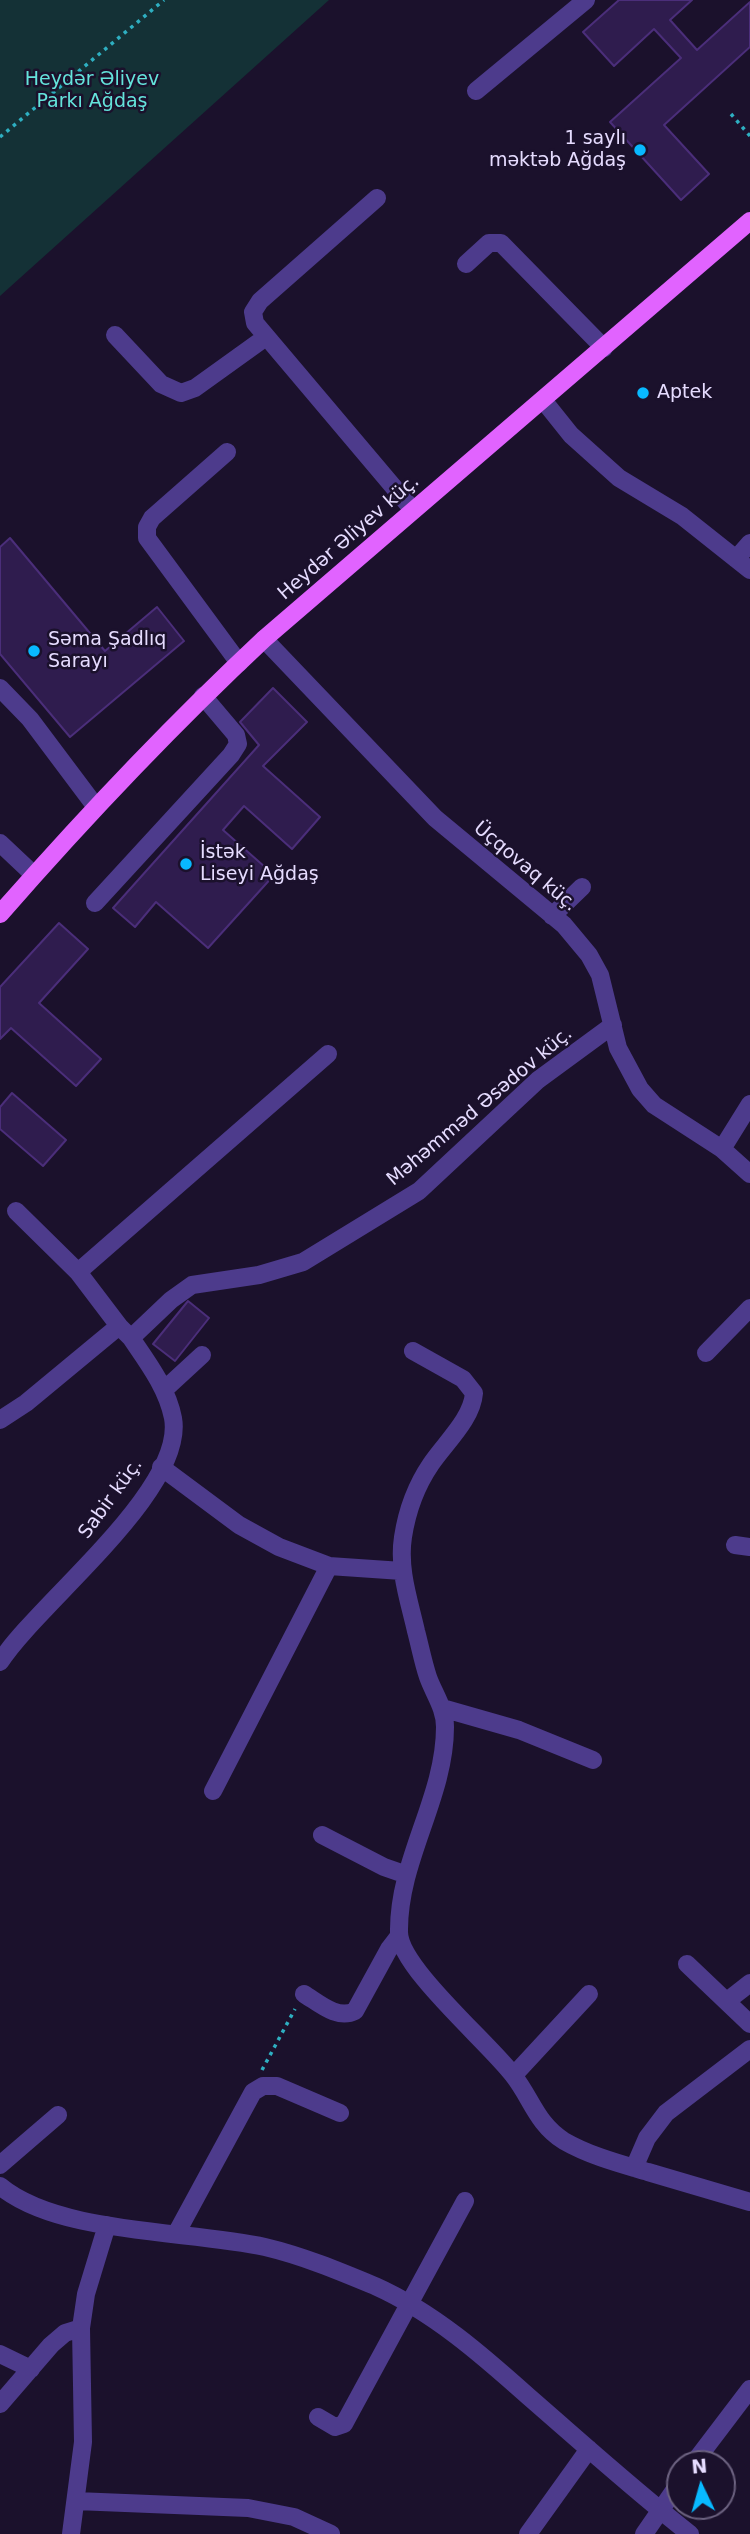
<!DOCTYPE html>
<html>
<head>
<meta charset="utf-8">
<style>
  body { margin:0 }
  #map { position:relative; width:750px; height:2534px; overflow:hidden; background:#1b112c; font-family:"DejaVu Sans",sans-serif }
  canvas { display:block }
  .north { position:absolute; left:666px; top:2450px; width:70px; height:70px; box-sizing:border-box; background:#1b112c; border:2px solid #6c6280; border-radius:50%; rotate:355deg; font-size:19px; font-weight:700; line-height:28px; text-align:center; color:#e6dcff }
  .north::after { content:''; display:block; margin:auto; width:24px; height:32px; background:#08b9ff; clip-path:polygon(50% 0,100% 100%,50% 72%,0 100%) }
</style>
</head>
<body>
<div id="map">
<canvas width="750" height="2534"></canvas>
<div class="north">N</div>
</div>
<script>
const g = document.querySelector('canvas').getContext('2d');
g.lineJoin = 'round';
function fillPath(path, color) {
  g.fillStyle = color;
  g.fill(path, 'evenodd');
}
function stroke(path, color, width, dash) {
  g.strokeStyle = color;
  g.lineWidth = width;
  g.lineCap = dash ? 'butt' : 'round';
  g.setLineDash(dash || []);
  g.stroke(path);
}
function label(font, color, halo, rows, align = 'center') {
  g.font = font + ' "DejaVu Sans",sans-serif';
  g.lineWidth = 5;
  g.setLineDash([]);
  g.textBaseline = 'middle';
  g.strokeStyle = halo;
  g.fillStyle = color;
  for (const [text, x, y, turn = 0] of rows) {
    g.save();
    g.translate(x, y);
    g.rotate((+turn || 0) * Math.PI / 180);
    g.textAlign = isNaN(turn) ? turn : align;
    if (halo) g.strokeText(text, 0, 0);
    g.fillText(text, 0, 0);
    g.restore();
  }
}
fillPath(new Path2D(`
  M0 0H329L0 296Z`), '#143136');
const building = new Path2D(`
  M619 0H692L670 20 697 50 750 2V47L664 125 709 174 681 200 610 122 681 58 654 29 614 66 583 32Z
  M10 538 105 651 157 607 184 641 70 737 0 654V547Z
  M273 688 307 722 263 766 320 817 292 849 244 806 223 830 274 875 208 948 156 902 135 927 113 908 259 745 240 722Z
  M59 923 88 949 39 1003 101 1059 76 1086 11 1028 0 1039V987Z
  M12 1093 66 1140 43 1166 0 1129V1107Z
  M188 1301 209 1318 175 1361 153 1344Z`);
fillPath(building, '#2f1c4e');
stroke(building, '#4b2e7a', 2);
stroke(new Path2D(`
  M731 114 750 136
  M0 137 164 0
  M262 2070 295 2009`), '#2eafc1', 3.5, [3.5, 5]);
stroke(new Path2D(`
  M476 91 586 0
  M377 198 260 301 253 312 255 323 413 510
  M466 264 489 243H501L604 348
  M115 335 161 384 181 393 195 388 266 337
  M543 400 571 435 619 478 682 516 750 570
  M227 452 152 518 147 527V538L239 663
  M736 559 750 543
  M264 639 435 818 564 925 589 955 600 975 618 1048 640 1089 654 1105 722 1149 750 1174
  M0 688 30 719 96 807
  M0 843 34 875
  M95 903 231 755 238 744 236 735 203 696
  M552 916 582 887
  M722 1149 750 1104
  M16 1211 78 1272
  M119 1326 78 1272 328 1054
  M413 1351 463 1379 474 1393C472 1419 446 1442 431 1464 416 1486 407 1511 403 1537 398 1569 409 1600 416 1631 420 1646 423 1662 428 1677 434 1694 445 1708 445 1727 445 1798 398 1860 399 1932 399 1967 490 2044 513 2075 532 2099 536 2123 564 2141 590 2156 621 2164 648 2172 682 2182 716 2192 750 2202
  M706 1353 750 1308
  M164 1390 202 1355
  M0 1420 26 1403 119 1326 131 1338 171 1300 192 1285 259 1275 303 1262 419 1191 538 1080 613 1025
  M161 1467 239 1525 279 1547 329 1566 402 1571
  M735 1545 750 1547
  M0 1662C37 1604 186 1490 173 1418 167 1388 148 1363 131 1338
  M442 1708 519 1730 593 1760
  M213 1791 329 1566
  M322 1835 384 1867 407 1875
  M687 1964 750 2024
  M304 1994C319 2003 337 2020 355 2011L389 1949 399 1936
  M727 2001 750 1983
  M514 2075 589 1994
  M0 2165 58 2115
  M634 2168 647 2138 666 2113 750 2049
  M0 2186C59 2235 190 2230 265 2247 303 2256 339 2271 375 2286 433 2312 482 2355 529 2397 582 2443 635 2491 690 2534
  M176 2234 253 2092 263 2086H277L340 2113
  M0 2354 31 2369
  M0 2404 51 2345 65 2333 81 2328
  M318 2417 335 2427 344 2424 465 2201
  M693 2464 750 2389
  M76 2501 248 2508 294 2517 331 2534
  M71 2534 83 2442 81 2328 86 2294 107 2225
  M528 2534 589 2449
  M644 2534 680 2482`), '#4d3b8c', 18);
stroke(new Path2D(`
  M0 914C84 818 171 726 264 639L750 221`), '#e163ff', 18);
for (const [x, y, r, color] of [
  [640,150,7,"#08b9ff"],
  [643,393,7,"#08b9ff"],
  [34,651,7,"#08b9ff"],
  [186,864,7,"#08b9ff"]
]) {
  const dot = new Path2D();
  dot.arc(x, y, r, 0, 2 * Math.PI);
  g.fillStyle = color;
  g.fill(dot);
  stroke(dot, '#1b112c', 2.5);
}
label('19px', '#64e3db', '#1b112c', [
  ["Heydər Əliyev",92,80],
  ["Parkı Ağdaş",92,102]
]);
label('19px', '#e6dcff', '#1b112c', [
  ["1 saylı",626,139,"right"],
  ["məktəb Ağdaş",626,161,"right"],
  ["Aptek",657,393],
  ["Səma Şadlıq",48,640],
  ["Sarayı",48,662],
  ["İstək",200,853],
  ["Liseyi Ağdaş",200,875]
], 'left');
label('19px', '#e6dcff', '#1b112c', [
  ["Heydər Əliyev küç.",349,538,-41],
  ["Üçqovaq küç.",525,867,40],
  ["Məhəmməd Əsədov küç.",480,1107,-40],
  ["Sabir küç.",111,1499,-54]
]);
</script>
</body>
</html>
